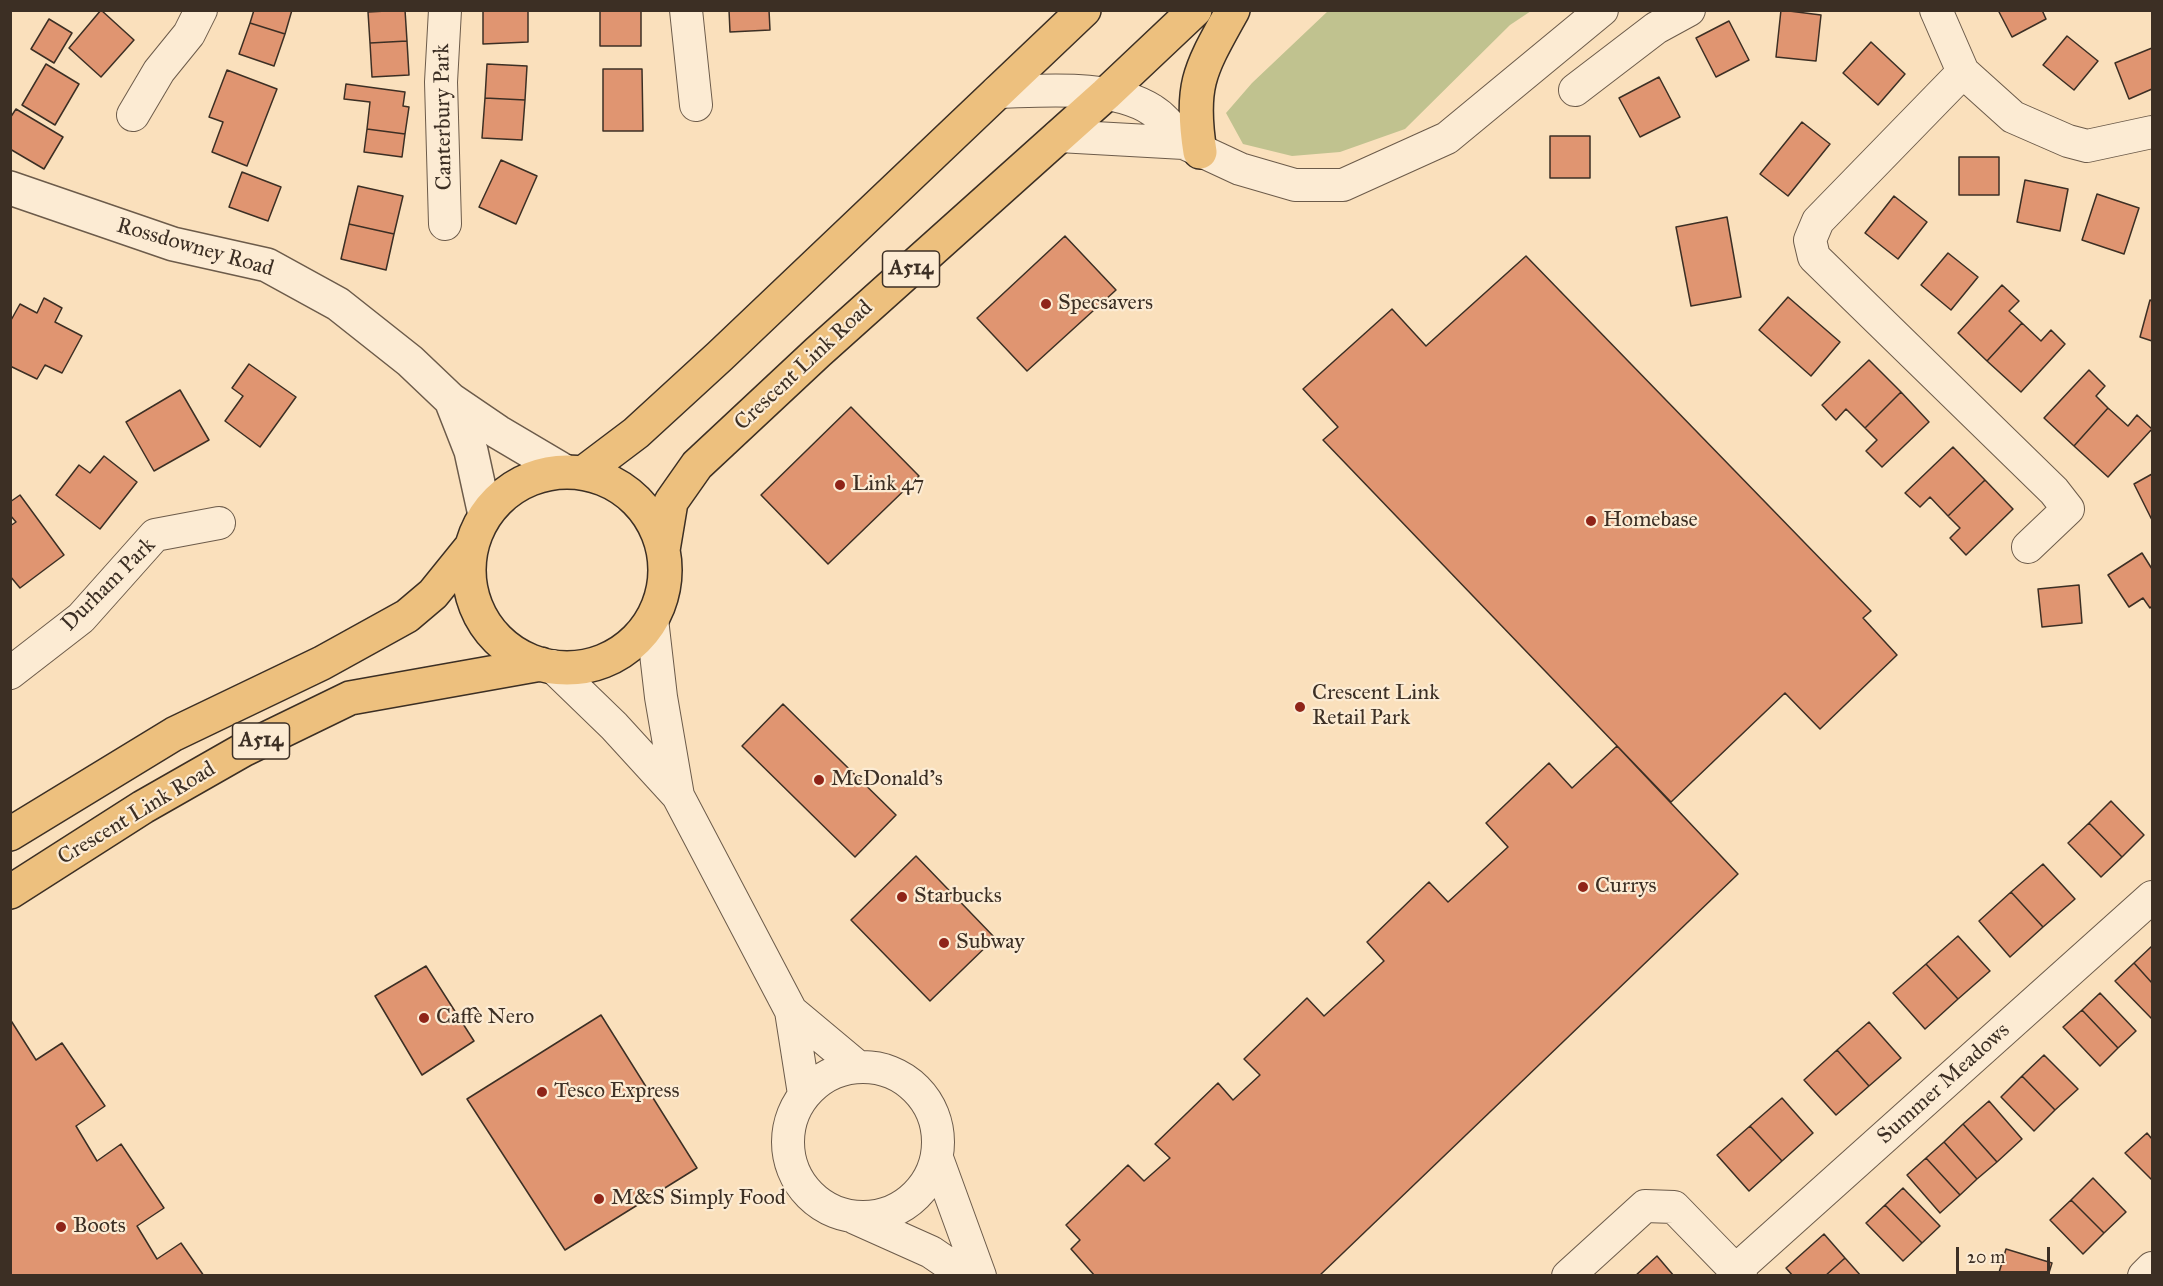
<!DOCTYPE html>
<html>
<head>
<meta charset="utf-8">
<style>
  body { margin:0 }
  #map { position:relative; width:2163px; height:1286px; overflow:hidden; background:#fae0bc; font-family:"IM FELL Great Primer",serif }
  canvas { display:block }
  .frame { position:absolute; inset:0; border:12px solid #3c2f24; pointer-events:none }
  .scale { position:absolute; left:1956px; top:1247px; width:94px; height:27px; box-sizing:border-box; border:3px solid #3c2f24; border-top:0; padding-left:8px; font-size:18px; line-height:21px; white-space:nowrap; color:#3c2f24; -webkit-text-stroke:4px #fcebd3; paint-order:stroke }
</style>
</head>
<body>
<div id="map">
<canvas width="2163" height="1286"></canvas>
<div class="frame"></div>
<div class="scale">20 m</div>
</div>
<script>
const g = document.querySelector('canvas').getContext('2d');
g.lineJoin = 'round';
function fillPath(path, color) {
  g.fillStyle = color;
  g.fill(path, 'evenodd');
}
function stroke(path, color, width, dash) {
  g.strokeStyle = color;
  g.lineWidth = width;
  g.lineCap = dash ? 'butt' : 'round';
  g.setLineDash(dash || []);
  g.stroke(path);
}
function label(font, color, halo, rows, align = 'center') {
  g.font = font + ' "IM FELL Great Primer",serif';
  g.lineWidth = 4.5;
  g.setLineDash([]);
  g.textBaseline = 'middle';
  g.strokeStyle = halo;
  g.fillStyle = color;
  for (const [text, x, y, turn = 0] of rows) {
    g.save();
    g.translate(x, y);
    g.rotate((+turn || 0) * Math.PI / 180);
    g.textAlign = isNaN(turn) ? turn : align;
    if (halo) g.strokeText(text, 0, 0);
    g.fillText(text, 0, 0);
    g.restore();
  }
}
fillPath(new Path2D(`
  M1328 11V10L1531 11 1510 25 1405 129 1340 152 1292 156 1243 144 1226 113 1252 83Z`), '#c0c28f');
const building = new Path2D(`
  M101 10 134 40 101 77 69 48Z
  M254 10H292L285 34 250 23Z
  M405 10 407 41 370 43 368 12Z
  M483 10H528V42L483 44Z
  M600 10H641V46H600Z
  M729 10H769L770 30 730 32Z
  M1781 10 1821 15 1816 61 1776 57Z
  M1998 10H2042L2046 19 2012 37Z
  M49 19 72 33 54 63 31 49Z
  M1729 21 1749 60 1716 77 1696 38Z
  M250 23 285 34 274 66 239 54Z
  M2067 36 2098 61 2074 90 2043 65Z
  M407 41 409 75 372 77 370 43Z
  M1871 42 1905 74 1878 105 1843 73Z
  M2152 48V89L2129 99 2115 63Z
  M46 64 79 84 55 125 22 105Z
  M487 64 527 66 525 100 485 98Z
  M603 69H642L643 131H603Z
  M227 70 277 89 247 166 212 152 223 122 209 117Z
  M1659 77 1680 117 1640 137 1619 98Z
  M346 84 405 92 403 106 409 107 405 134 367 129 370 102 344 99Z
  M485 98 525 100 522 140 482 138Z
  M16 109 63 137 44 169 10 149V118Z
  M1802 122 1830 144 1788 196 1760 174Z
  M367 129 405 134 402 157 364 152Z
  M1550 136H1590V178H1550Z
  M1959 157H1999V195H1959Z
  M501 160 537 176 516 224 479 207Z
  M242 172 281 187 268 221 229 207Z
  M2025 180 2068 189 2060 231 2017 222Z
  M358 186 403 196 394 234 349 224Z
  M2097 194 2139 208 2124 254 2082 240Z
  M1894 196 1927 222 1898 259 1865 233Z
  M1727 217 1741 297 1691 306 1676 227Z
  M349 224 394 234 386 270 341 259Z
  M1065 236 1116 290 1027 371 977 318Z
  M1948 253 1978 277 1951 310 1921 285Z
  M1526 256 1871 611 1863 618 1897 655 1820 729 1785 693 1671 802 1323 440 1338 427 1303 389 1392 309 1426 346Z
  M2002 285 2019 301 2009 311 2022 323 1987 361 1958 333Z
  M1788 297 1840 342 1811 376 1759 330Z
  M44 298 62 308 55 322 82 336 62 373 45 365 37 379 10 366V322L20 304 37 313Z
  M2150 300 2152 301V341L2140 337Z
  M2022 323 2041 341 2051 330 2065 344 2021 392 1987 361Z
  M1869 360 1901 392 1865 428 1846 409 1836 420 1822 405Z
  M249 364 296 397 260 447 225 421 243 396 232 388Z
  M2089 370 2105 386 2096 396 2108 408 2074 446 2044 418Z
  M180 390 209 440 154 471 126 422Z
  M1901 392 1929 422 1882 467 1866 451 1877 440 1865 428Z
  M851 407 919 476 828 564 761 495Z
  M2108 408 2128 426 2137 415 2152 429 2108 477 2074 446Z
  M1953 447 1985 480 1948 516 1930 497 1920 507 1905 493Z
  M104 456 137 482 100 529 56 495 79 465 90 473Z
  M2152 474V520L2134 484Z
  M1985 480 2013 509 1966 555 1950 538 1960 528 1948 516Z
  M20 495 64 555 20 588 10 576V526L16 522 10 515V502Z
  M2142 553 2152 569V606L2150 608 2143 598 2129 607 2108 575Z
  M2079 585 2082 623 2042 627 2038 589Z
  M783 704 896 815 855 857 742 746Z
  M1617 746 1738 874 1319 1276H1095L1071 1249 1080 1240 1066 1225 1128 1165 1144 1181 1170 1158 1155 1144 1218 1083 1233 1100 1260 1075 1244 1059 1307 998 1324 1016 1384 961 1367 942 1429 882 1448 902 1508 847 1486 823 1549 763 1572 788Z
  M2111 801 2144 835 2122 857 2089 823Z
  M2089 823 2122 857 2101 877 2068 843Z
  M916 856 995 938 930 1001 851 920Z
  M2043 864 2075 899 2043 927 2011 892Z
  M2011 892 2043 927 2010 957 1979 921Z
  M1958 936 1990 971 1958 999 1926 964Z
  M2152 946V983L2134 963Z
  M2134 963 2152 983V1019L2115 981Z
  M1926 964 1958 999 1925 1029 1893 993Z
  M426 966 474 1041 422 1075 375 996Z
  M2100 993 2136 1031 2118 1048 2082 1010Z
  M2082 1010 2118 1048 2100 1066 2063 1027Z
  M601 1015 697 1168 565 1250 467 1099Z
  M10 1019 36 1060 62 1043 105 1106 76 1126 97 1161 121 1144 164 1208 137 1226 157 1259 181 1243 204 1276H10Z
  M1869 1022 1901 1058 1869 1086 1837 1050Z
  M1837 1050 1869 1086 1836 1115 1804 1080Z
  M2044 1055 2078 1089 2055 1110 2022 1076Z
  M2022 1076 2055 1110 2034 1131 2001 1097Z
  M1782 1098 1813 1133 1782 1161 1750 1126Z
  M1989 1101 2022 1139 1997 1162 1963 1124Z
  M1963 1124 1997 1162 1977 1179 1944 1142Z
  M1750 1126 1782 1161 1749 1191 1717 1155Z
  M2147 1133 2152 1139V1180L2125 1153Z
  M1944 1142 1977 1179 1960 1195 1926 1158Z
  M1926 1158 1960 1195 1940 1213 1907 1175Z
  M2093 1178 2126 1212 2104 1233 2071 1200Z
  M1903 1188 1940 1226 1922 1243 1885 1205Z
  M2071 1200 2104 1233 2083 1254 2050 1220Z
  M1885 1205 1922 1243 1903 1261 1866 1223Z
  M1824 1234 1845 1258 1825 1276H1793L1786 1268Z
  M2006 1249 2052 1263 2048 1276H1998Z
  M1657 1256 1674 1276H1635Z
  M1845 1258 1861 1276H1825Z`);
fillPath(building, '#e09571');
stroke(building, '#3c2f24', 1.5);
const minor = new Path2D(`
  M445 10 441 82 445 224
  M686 10 696 105
  M1936 10 1963 72 2013 117 2068 141 2087 146 2152 132
  M1963 72 1818 221 1810 240 1814 257 2054 491 2068 509 2028 547
  M1575 90 1656 28 1689 10
  M997 92C1043 91 1112 84 1152 110 1165 118 1174 131 1184 143
  M133 115 159 71 189 34 201 10
  M1059 136 1184 143 1240 169 1295 185H1343L1447 138 1602 10
  M652 619 661 697 678 796
  M552 666 614 726 678 796 791 1011 804 1094
  M10 673 81 618 155 535 219 523
  M791 1011 858 1067
  M788 1142a75 75 0 1 1 150 0a75 75 0 1 1-150 0Z
  M937 1158 980 1276
  M855 1218 931 1252 966 1276
  M1736 1270 2152 897
  M1568 1276 1645 1206 1674 1207 1741 1276
  M2144 1276 2152 1268`);
const tertiary = new Path2D(`
  M10 188 173 244 267 265 338 304 410 361 451 400 498 432 564 471
  M451 400 471 451 485 515`);
const trunk = new Path2D(`
  M1200 152C1189 84 1201 68 1233 10
  M469 570a98 98 0 1 1 196 0a98 98 0 1 1-196 0Z
  M583 473 636 433 720 356 1084 10
  M663 550 671 502 697 465 818 352 1106 94 1195 10
  M10 834 174 734 322 663 407 616 433 594 471 547
  M10 892 143 807 243 750 350 698 541 664`);
stroke(minor, '#6c5b4a', 34);
stroke(tertiary, '#6c5b4a', 36);
stroke(trunk, '#3c2f24', 36);
stroke(minor, '#fcebd3', 32);
stroke(tertiary, '#fcebd3', 33);
stroke(trunk, '#edc07e', 33);
for (const [x, y, r, color] of [
  [1046,304,6,"#8f2418"],
  [840,485,6,"#8f2418"],
  [1591,521,6,"#8f2418"],
  [1300,707,6,"#8f2418"],
  [819,780,6,"#8f2418"],
  [1583,887,6,"#8f2418"],
  [902,897,6,"#8f2418"],
  [944,943,6,"#8f2418"],
  [424,1018,6,"#8f2418"],
  [542,1092,6,"#8f2418"],
  [599,1199,6,"#8f2418"],
  [61,1227,6,"#8f2418"]
]) {
  const dot = new Path2D();
  dot.arc(x, y, r, 0, 2 * Math.PI);
  g.fillStyle = color;
  g.fill(dot);
  stroke(dot, '#fcebd3', 2);
}
for (const [x, y, w] of [
  [911,269,57],
  [261,741,57]
]) {
  const box = new Path2D();
  box.roundRect(x - w / 2, y - 18, w, 36, 4.5);
  g.fillStyle = '#fcebd3';
  g.fill(box);
  stroke(box, '#3c2f24', 1.5);
}
label('bold 21px', '#3c2f24', null, [
  ["A514",911,269],
  ["A514",261,741]
]);
label('22px', '#3c2f24', '#fcebd3', [
  ["Canterbury Park",444,117,-91],
  ["Rossdowney Road",195,248,16],
  ["Crescent Link Road",804,366,-43],
  ["Durham Park",109,585,-45],
  ["Crescent Link Road",137,814,-31],
  ["Summer Meadows",1944,1084,-42]
]);
label('22px', '#3c2f24', '#fcebd3', [
  ["Specsavers",1058,304],
  ["Link 47",852,485],
  ["Homebase",1603,521],
  ["Crescent Link",1312,694],
  ["Retail Park",1312,719],
  ["McDonald's",831,780],
  ["Currys",1595,887],
  ["Starbucks",914,897],
  ["Subway",956,943],
  ["Caffè Nero",436,1018],
  ["Tesco Express",554,1092],
  ["M&S Simply Food",611,1199],
  ["Boots",73,1227]
], 'left');
</script>
</body>
</html>
